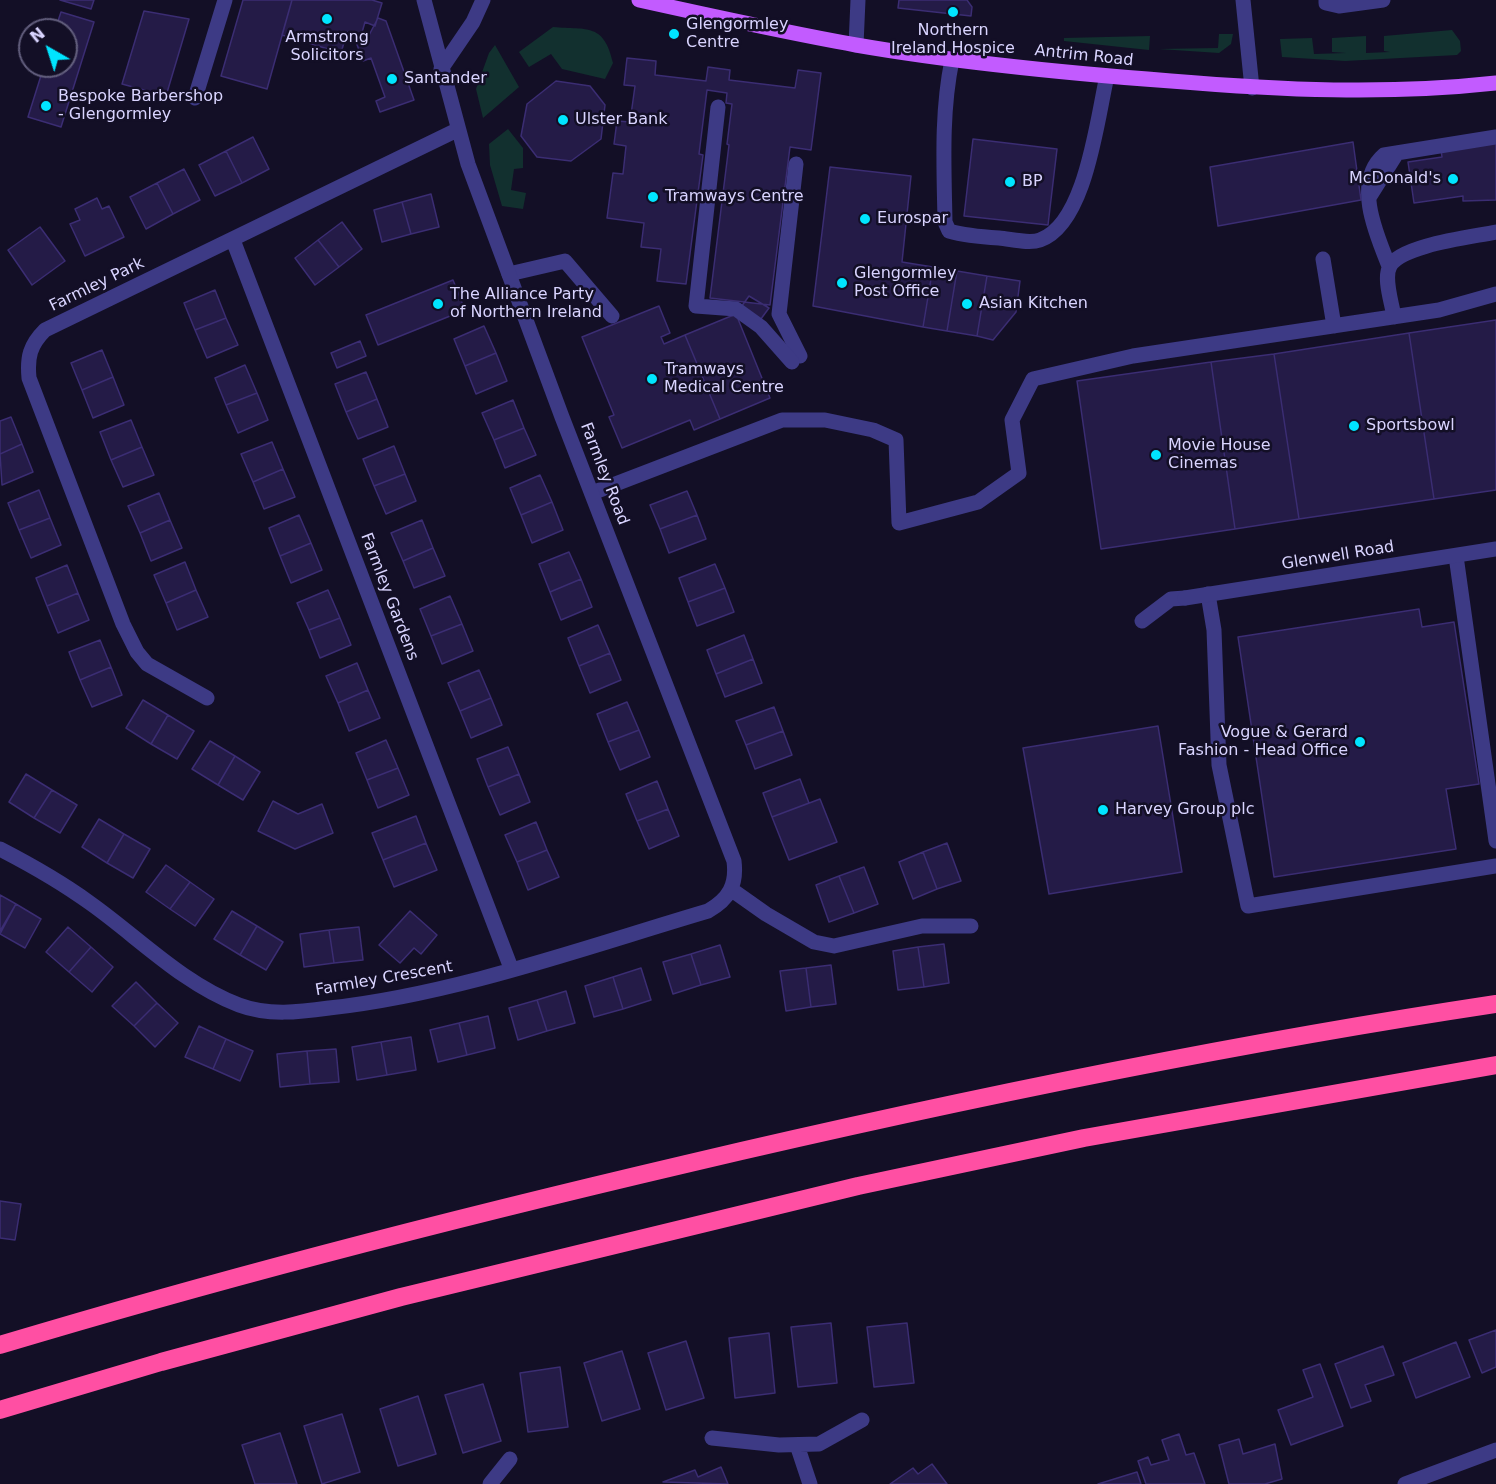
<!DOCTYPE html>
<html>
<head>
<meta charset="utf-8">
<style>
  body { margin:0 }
  #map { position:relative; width:1496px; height:1484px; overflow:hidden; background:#130f26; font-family:"DejaVu Sans",sans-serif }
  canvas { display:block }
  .north { position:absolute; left:18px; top:18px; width:60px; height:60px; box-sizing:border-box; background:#130f26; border:2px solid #625e7d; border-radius:50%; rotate:321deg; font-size:16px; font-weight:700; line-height:24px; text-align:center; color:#d9d4ff }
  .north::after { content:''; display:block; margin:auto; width:21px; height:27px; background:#00e5ff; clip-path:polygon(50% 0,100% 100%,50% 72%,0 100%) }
</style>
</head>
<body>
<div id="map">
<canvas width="1496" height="1484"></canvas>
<div class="north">N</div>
</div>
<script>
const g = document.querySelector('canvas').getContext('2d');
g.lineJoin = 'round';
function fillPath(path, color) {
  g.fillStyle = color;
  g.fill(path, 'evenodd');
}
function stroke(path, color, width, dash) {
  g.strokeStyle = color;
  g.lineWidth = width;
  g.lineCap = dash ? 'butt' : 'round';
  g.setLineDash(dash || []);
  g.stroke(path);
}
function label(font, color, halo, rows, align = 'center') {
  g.font = font + ' "DejaVu Sans",sans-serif';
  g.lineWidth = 5;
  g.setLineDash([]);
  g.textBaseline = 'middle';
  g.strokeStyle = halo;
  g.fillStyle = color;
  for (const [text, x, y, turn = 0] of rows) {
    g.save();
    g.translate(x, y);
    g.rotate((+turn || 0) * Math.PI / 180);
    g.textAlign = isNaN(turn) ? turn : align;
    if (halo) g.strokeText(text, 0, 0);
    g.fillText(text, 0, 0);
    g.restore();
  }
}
fillPath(new Path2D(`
  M553 27C588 30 604 23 613 63L605 79 562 69 551 54 529 67 519 52Z
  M1452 30 1460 41 1461 51 1457 55 1345 61 1282 57 1280 39 1312 38 1314 54 1346 53 1332 52V38L1366 36V53L1390 52 1384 51V36Z
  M1219 34H1233L1231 44 1219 53 1159 49 1218 48Z
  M1150 36 1149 50 1064 41V38Z
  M495 45 519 87 483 118 476 89 489 53Z
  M508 129 523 148V168L514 169 511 190 526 193 523 209 502 206 490 165 489 144Z`), '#12302f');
const building = new Path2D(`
  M60 0H94L91 9Z
  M243 0H292L267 89 221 76Z
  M292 0H372L382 3 375 26 365 22 361 36 347 32 341 53 282 35Z
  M899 0H967L972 7 971 16 898 8Z
  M144 11 189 19 166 96 122 84Z
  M61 12 94 22 61 127 28 117 44 66H66V30H55Z
  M378 18 386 21 414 100 380 112 376 101 385 97 371 58 363 61 356 42 367 39Z
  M627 58 656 61 655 75 706 81 708 67 730 70 729 80 795 88 798 70 821 73 811 150 790 147 770 305 710 298 729 145 727 144 732 104 726 103 727 93 707 90 699 154 703 155 686 284 657 281 661 249 641 247 644 223 607 218 613 173 623 174 626 146 614 144 617 121 630 122 635 86 624 85Z
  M556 81 590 86 605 105 601 139 571 161 537 157 521 136 527 104Z
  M253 137 269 169 242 183 226 151Z
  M973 139 1057 149 1048 225 964 216Z
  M1496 140V200L1463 201V196L1414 203 1408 162 1442 157 1441 150Z
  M1353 142 1361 200 1218 226 1210 167Z
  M226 151 242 183 215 196 199 165Z
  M830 167 911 176 902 262 933 267 923 327 813 306Z
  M184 169 200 200 173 214 157 183Z
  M157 183 173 214 146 229 130 197Z
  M431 194 439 227 411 234 402 202Z
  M97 198 102 209 109 206 124 237 85 256 70 224 80 220 75 209Z
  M402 202 411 234 382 242 374 210Z
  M342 222 362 249 339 267 318 240Z
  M40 227 65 261 32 285 8 250Z
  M318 240 339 267 315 285 295 258Z
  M933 267 957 271 947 331 923 327Z
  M957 271 987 276 977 336 947 331Z
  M987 276 1020 281 1016 312 993 340 977 336Z
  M453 280 465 310 378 345 366 315Z
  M215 290 226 318 195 330 184 303Z
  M749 296 769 308 755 327 736 314Z
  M659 306 670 333 661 337 664 344 685 335 720 419 694 430 690 420 622 448 609 417 614 415 582 337Z
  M736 314 770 398 720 419 685 335Z
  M226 318 238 345 207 358 195 330Z
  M1496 320V490L1434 499 1409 333Z
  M484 326 496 353 465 366 454 339Z
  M1409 333 1434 499 1299 519 1274 354Z
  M360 341 366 356 337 368 331 353Z
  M102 350 113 377 82 390 71 363Z
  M496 353 507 381 476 394 465 366Z
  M1274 354 1299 519 1235 529 1211 362Z
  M1211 362 1235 529 1101 549 1077 381Z
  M245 365 257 393 226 405 215 378Z
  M366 372 377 399 346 412 335 384Z
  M113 377 124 405 93 418 82 390Z
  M257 393 268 420 238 433 226 405Z
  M377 399 388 427 358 439 346 412Z
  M513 400 524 428 494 440 482 413Z
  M11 417 22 444 0 454V421Z
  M131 420 142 447 111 460 100 432Z
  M524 428 536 455 505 468 494 440Z
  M272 442 283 469 253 482 241 454Z
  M22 444 33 472 2 485 0 454Z
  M394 446 405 474 374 486 363 459Z
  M142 447 154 475 123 487 111 460Z
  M283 469 295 497 264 509 253 482Z
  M405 474 416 501 386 514 374 486Z
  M540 475 552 502 521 515 510 488Z
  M39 490 50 518 19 530 8 503Z
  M687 491 697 515 660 529 650 505Z
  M159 493 170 520 140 533 128 506Z
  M552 502 563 530 532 543 521 515Z
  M299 515 311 543 280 556 269 528Z
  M697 515 706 539 669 553 660 529Z
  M50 518 61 545 31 558 19 530Z
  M170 520 182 548 151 561 140 533Z
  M422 520 433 548 403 561 391 533Z
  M311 543 322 570 291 583 280 556Z
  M433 548 445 576 414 588 403 561Z
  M569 552 581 579 550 592 539 564Z
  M185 562 196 590 166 603 154 575Z
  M715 564 725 588 688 602 679 578Z
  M67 565 78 593 47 606 36 578Z
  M581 579 592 607 561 620 550 592Z
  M725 588 734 612 697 626 688 602Z
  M196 590 208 617 177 630 166 603Z
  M328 590 340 618 309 630 297 603Z
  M78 593 89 620 58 633 47 606Z
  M450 596 462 624 431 636 420 609Z
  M1419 609 1422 627 1454 622 1479 784 1446 789 1456 849 1274 877 1238 637Z
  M340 618 351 645 320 658 309 630Z
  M462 624 473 651 442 664 431 636Z
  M598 625 610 653 579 666 568 638Z
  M744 635 753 659 716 674 707 650Z
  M100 640 111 667 80 680 69 652Z
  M610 653 621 680 590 693 579 666Z
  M753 659 762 683 725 697 716 674Z
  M357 663 368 690 338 703 326 676Z
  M111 667 122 695 92 707 80 680Z
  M479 670 491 698 460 711 448 683Z
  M368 690 380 718 349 731 338 703Z
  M491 698 502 725 471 738 460 711Z
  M143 700 168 715 151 744 126 728Z
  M627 702 639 730 608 742 597 714Z
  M774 707 783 731 746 745 736 721Z
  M168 715 194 731 177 759 151 744Z
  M1158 726 1182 872 1049 894 1023 748Z
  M639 730 650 757 620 770 608 742Z
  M783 731 792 755 755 769 746 745Z
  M386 740 398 768 367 780 356 753Z
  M210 741 235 756 218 785 192 769Z
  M508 747 519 774 488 787 477 759Z
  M235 756 260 772 243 800 218 785Z
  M398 768 409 795 378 808 367 780Z
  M26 774 52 790 34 818 9 802Z
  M519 774 530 802 500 815 488 787Z
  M800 779 809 803 772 817 763 793Z
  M657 781 668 809 637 821 626 794Z
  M52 790 77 805 60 833 34 818Z
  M820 799 837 842 789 860 772 817Z
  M273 801 298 814 322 804 333 833 295 849 258 831Z
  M668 809 679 836 649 849 637 821Z
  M416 816 426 843 383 860 372 833Z
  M99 819 124 834 107 863 82 847Z
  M536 822 547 850 517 862 505 835Z
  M124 834 150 849 133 878 107 863Z
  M426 843 437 870 394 887 383 860Z
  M947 843 961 881 937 889 923 852Z
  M547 850 559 877 528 890 517 862Z
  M923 852 937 889 913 899 899 862Z
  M166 865 190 882 170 909 146 892Z
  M864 867 878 904 854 913 839 876Z
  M839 876 854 913 829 922 816 885Z
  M190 882 214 899 195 926 170 909Z
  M0 895 16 904 0 931Z
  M16 904 41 919 25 948 0 934Z
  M232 911 257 926 240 955 214 939Z
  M410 911 437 935 421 954 414 948 400 963 379 945Z
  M257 926 283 942 266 970 240 955Z
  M68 927 91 947 69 972 46 952Z
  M359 927 363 960 334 963 329 930Z
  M329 930 334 963 304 967 300 934Z
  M944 944 949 983 924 987 918 947Z
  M720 945 730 977 701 985 691 954Z
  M91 947 113 967 92 992 69 972Z
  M918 947 924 987 898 990 893 951Z
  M691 954 701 985 673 994 663 962Z
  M831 965 836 1004 811 1007 806 968Z
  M641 968 651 1000 623 1009 613 977Z
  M806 968 811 1007 786 1011 780 971Z
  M613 977 623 1009 594 1017 585 986Z
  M136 982 157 1003 134 1026 112 1006Z
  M566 991 575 1023 547 1031 537 1000Z
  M537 1000 547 1031 518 1040 509 1008Z
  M157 1003 178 1023 155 1047 134 1026Z
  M488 1016 495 1048 467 1055 459 1023Z
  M459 1023 467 1055 438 1062 430 1030Z
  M199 1026 226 1039 213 1069 185 1057Z
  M411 1037 416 1070 387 1075 381 1042Z
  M226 1039 253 1051 240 1081 213 1069Z
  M381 1042 387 1075 357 1080 352 1047Z
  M336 1049 339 1082 310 1084 307 1051Z
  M307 1051 310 1084 280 1087 277 1054Z
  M0 1201 21 1204 15 1240 0 1238Z
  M831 1323 837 1383 798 1387 791 1327Z
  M907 1323 914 1383 874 1387 867 1327Z
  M1496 1330V1367L1482 1373 1469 1340Z
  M769 1333 775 1393 735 1398 729 1338Z
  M686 1341 704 1398 666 1410 648 1353Z
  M1456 1342 1470 1377 1416 1398 1403 1363Z
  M1383 1346 1394 1375 1365 1385 1371 1401 1351 1408 1335 1364Z
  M622 1351 640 1409 602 1421 584 1363Z
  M1320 1364 1343 1426 1291 1445 1278 1410 1313 1397 1303 1370Z
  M560 1367 568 1427 528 1432 520 1373Z
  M483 1384 501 1441 463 1453 445 1395Z
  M418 1396 436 1454 398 1466 380 1409Z
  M342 1414 360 1472 322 1484 304 1426Z
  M280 1433 297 1484H255L242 1445Z
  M1179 1434 1186 1455 1194 1453 1205 1484H1146L1138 1461 1148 1457 1151 1465 1169 1460 1162 1440Z
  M1239 1439 1243 1454 1275 1444 1282 1479 1265 1484H1229L1219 1445Z
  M932 1464 947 1484H890L913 1468 918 1474Z
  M721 1467 728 1484 663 1482 695 1470 698 1477Z
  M1137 1472 1141 1484H1098Z`);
fillPath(building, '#241b47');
stroke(building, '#3b2d73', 1.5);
stroke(new Path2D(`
  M1243 0 1252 88
  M1326 0V3L1339 6 1383 0
  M856 45 858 0
  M952 60C941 113 944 167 945 222L949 231C966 236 982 237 999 238 1011 239 1029 244 1040 240 1086 224 1097 119 1107 76
  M195 98 225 0
  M796 164 779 314 800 356
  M1370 196 1397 153
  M1323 259 1334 326
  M1389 266C1376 234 1353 182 1384 155L1496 137
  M509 274 565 261 612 316
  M1394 317C1392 303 1383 278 1390 266 1401 245 1473 237 1496 232
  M592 493 782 420H825L873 430 896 440 899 523 978 502 1019 473 1012 420 1033 379 1133 356 1439 310 1496 294
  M1456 556 1496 841
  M1208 594 1214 630 1219 765 1248 906 1496 866
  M1142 621 1171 599 1185 598`), '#3d3a85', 15);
stroke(new Path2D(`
  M441 69 473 22 483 0
  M718 107 696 306 736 309 761 327 792 362
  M233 240 511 968
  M1185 598 1496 549
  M207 698 147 664 137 652 123 624 29 378C27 357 30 345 45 330L457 130
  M0 849C31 865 61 882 90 903 138 937 183 984 239 1005 268 1016 300 1012 329 1008 456 994 586 947 708 911 729 899 737 885 734 861L562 417 468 164 424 0
  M732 890 766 914 814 942 834 946 922 926H971
  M712 1438 779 1445 819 1444 862 1420
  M797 1445 810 1484
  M490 1484 510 1459
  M1405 1484 1496 1450`), '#3d3a85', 15);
stroke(new Path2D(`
  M639 0C711 16 783 32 856 45 960 63 1065 73 1171 81 1279 90 1388 95 1496 83`), '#c25bff', 15);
stroke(new Path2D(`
  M0 1345C226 1277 456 1218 686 1164 954 1101 1224 1045 1496 1004
  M0 1410 161 1362 401 1297 858 1186 1084 1138 1496 1065`), '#ff4fa3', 18);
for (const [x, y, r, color] of [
  [953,12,6,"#00e5ff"],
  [327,19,6,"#00e5ff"],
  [674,34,6,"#00e5ff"],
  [392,79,6,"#00e5ff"],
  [46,106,6,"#00e5ff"],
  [563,120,6,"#00e5ff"],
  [1453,179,6,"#00e5ff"],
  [1010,182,6,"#00e5ff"],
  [653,197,6,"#00e5ff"],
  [865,219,6,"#00e5ff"],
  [842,283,6,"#00e5ff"],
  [438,304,6,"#00e5ff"],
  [967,304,6,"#00e5ff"],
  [652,379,6,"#00e5ff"],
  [1354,426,6,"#00e5ff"],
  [1156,455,6,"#00e5ff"],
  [1360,742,6,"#00e5ff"],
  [1103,810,6,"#00e5ff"]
]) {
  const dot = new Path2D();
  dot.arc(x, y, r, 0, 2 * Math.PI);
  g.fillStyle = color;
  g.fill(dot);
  stroke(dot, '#130f26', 2);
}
label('16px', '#d9d4ff', '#130f26', [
  ["Glengormley",686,25],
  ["Centre",686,43],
  ["Northern",953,31,"center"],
  ["Ireland Hospice",953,49,"center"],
  ["Armstrong",327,38,"center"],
  ["Solicitors",327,56,"center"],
  ["Santander",404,79],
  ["Bespoke Barbershop",58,97],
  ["- Glengormley",58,115],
  ["Ulster Bank",575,120],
  ["McDonald's",1441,179,"right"],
  ["BP",1022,182],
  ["Tramways Centre",665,197],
  ["Eurospar",877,219],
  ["Glengormley",854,274],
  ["Post Office",854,292],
  ["The Alliance Party",450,295],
  ["of Northern Ireland",450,313],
  ["Asian Kitchen",979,304],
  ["Tramways",664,370],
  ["Medical Centre",664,388],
  ["Sportsbowl",1366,426],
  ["Movie House",1168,446],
  ["Cinemas",1168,464],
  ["Vogue & Gerard",1348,733,"right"],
  ["Fashion - Head Office",1348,751,"right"],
  ["Harvey Group plc",1115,810]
], 'left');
label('16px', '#d9d4ff', '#130f26', [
  ["Antrim Road",1084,56,6],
  ["Farmley Park",97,285,-26],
  ["Farmley Road",604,474,69],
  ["Glenwell Road",1338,556,-9],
  ["Farmley Gardens",389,597,69],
  ["Farmley Crescent",384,979,-10]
]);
</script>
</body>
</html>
